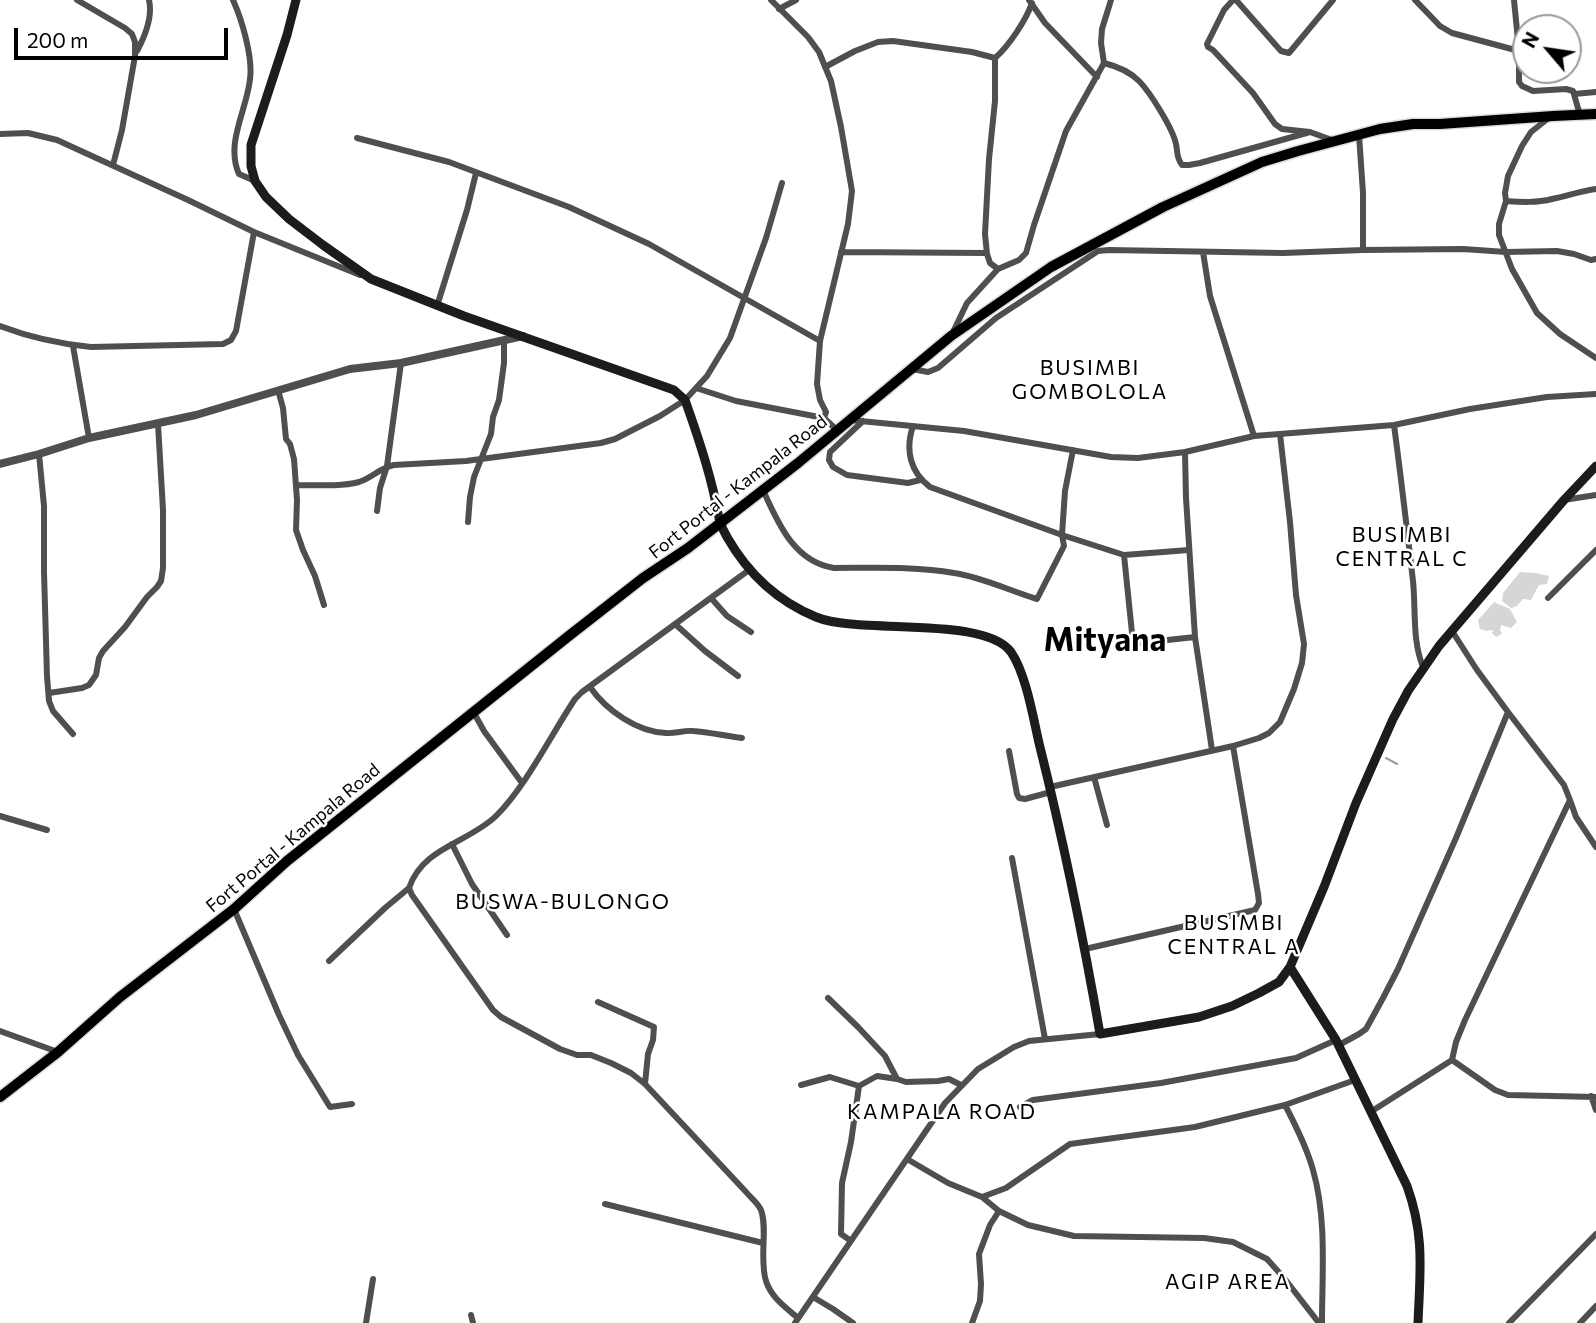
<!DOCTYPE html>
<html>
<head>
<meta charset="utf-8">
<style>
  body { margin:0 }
  #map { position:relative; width:1596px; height:1323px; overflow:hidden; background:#fff; font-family:Commissioner,sans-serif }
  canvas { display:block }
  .north { position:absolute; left:1512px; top:14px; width:70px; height:70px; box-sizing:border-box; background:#fff; border:2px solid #999; border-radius:50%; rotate:299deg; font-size:19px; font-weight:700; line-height:28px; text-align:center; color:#000 }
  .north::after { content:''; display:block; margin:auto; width:24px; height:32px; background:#000; clip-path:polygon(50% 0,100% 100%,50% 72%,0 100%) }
  .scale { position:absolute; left:14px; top:28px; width:214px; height:32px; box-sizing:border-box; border:4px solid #000; border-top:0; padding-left:9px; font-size:21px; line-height:24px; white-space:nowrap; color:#000; -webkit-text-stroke:5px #fff; paint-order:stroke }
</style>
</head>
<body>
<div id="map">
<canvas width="1596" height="1323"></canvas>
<div class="north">N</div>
<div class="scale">200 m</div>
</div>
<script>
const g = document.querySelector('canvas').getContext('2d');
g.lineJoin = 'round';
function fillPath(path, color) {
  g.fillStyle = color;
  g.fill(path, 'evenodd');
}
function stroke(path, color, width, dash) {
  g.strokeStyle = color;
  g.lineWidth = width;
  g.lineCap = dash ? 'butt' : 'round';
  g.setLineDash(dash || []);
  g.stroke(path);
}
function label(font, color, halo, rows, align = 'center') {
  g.font = font + ' Commissioner,sans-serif';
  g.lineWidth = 5;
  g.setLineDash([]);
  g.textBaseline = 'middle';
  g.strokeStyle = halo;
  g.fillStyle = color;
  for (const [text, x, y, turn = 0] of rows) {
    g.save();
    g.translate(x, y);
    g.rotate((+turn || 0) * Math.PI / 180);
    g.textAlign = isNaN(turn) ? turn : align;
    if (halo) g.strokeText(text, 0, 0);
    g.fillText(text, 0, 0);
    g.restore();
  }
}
fillPath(new Path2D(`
  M1520 572 1536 573 1549 576 1547 584 1539 585 1531 600 1523 599 1517 606 1511 608 1502 601 1503 593Z
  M1494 602 1510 609 1517 622 1511 628 1501 625 1500 630 1502 634 1496 637 1492 633 1493 630 1486 631 1480 629 1478 620Z`), '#d6d6d6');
stroke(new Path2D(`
  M1386 758 1397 764`), '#9d9d9d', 2);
const primary = new Path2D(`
  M0 1097 58 1052 120 997 234 909 287 861 570 635 643 578 688 548 798 463 951 336 1051 267 1163 207 1262 162 1298 151 1380 129 1413 124H1440L1553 116 1596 114`);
stroke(primary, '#dbdbdb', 13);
stroke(new Path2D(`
  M77 0 125 28 132 34 135 42V56L122 130 113 165
  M233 0C242 20 253 57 250 79 247 110 225 143 239 174L255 181
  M771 0 808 37 819 52 831 81 841 127 852 191 848 224 820 341 817 384 820 400 826 412 824 418
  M1029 0 1045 23 1097 77
  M1233 0 1224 10 1207 44 1208 47 1213 50 1253 93 1275 124 1282 129 1310 132 1332 140
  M1236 0 1281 51 1289 53 1333 0
  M1415 0 1440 26 1452 33 1519 51
  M1514 0 1519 51V82L1522 86 1533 91 1566 89 1573 91 1580 115
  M779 9 796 0
  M137 51C145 36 153 17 149 0
  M1104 63C1116 66 1130 72 1139 81 1150 92 1173 129 1176 144 1178 153 1176 157 1182 165H1189L1200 163 1310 132
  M825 67 855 51 878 42 893 41 972 52 995 58C1009 46 1026 20 1032 3
  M1574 94 1596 92
  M1550 117 1531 132 1522 146 1508 176 1505 193 1506 201 1499 224V235L1512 269 1537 313 1560 334 1596 358
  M0 134 28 133 57 140 188 200 254 232 360 275
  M1359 135 1363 193V250
  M357 138 449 162 569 207 649 244 820 341
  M1506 201C1521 202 1537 203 1552 199 1567 196 1581 191 1596 189
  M841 252 986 253
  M1203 252 1210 296 1254 436
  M998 269 1019 260 1026 253 1034 225 1066 131 1104 63 1101 43 1102 29 1111 0
  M437 306 467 210 476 173
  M0 326C29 337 61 344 91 347L223 344 231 340 236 331 254 232
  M953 332 967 303 998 269 990 263 987 254 985 234 989 159 995 101V58
  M73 346 89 438
  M912 369 928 372 938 368 996 318 1098 251 1109 250 1283 253 1363 250 1463 249 1506 252 1557 251 1574 254 1591 260 1596 259
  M696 388 736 401 824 418 837 430
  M278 390 283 408 286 439 290 444 294 459 297 500 296 530 303 550 315 576 324 605
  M850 420 964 431 1111 457 1138 458 1185 452 1254 436 1394 425 1470 409 1547 397 1596 394
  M863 421 830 452 829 460 833 467 847 475 908 483 920 480
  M1394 425C1401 477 1407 529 1413 581 1416 610 1412 640 1423 667
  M913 426C905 450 910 472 930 487L1062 535 1124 555 1189 550
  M1185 452 1186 498 1195 637 1212 750
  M39 454 44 506V572L47 676 49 701 53 711 73 734
  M296 485C317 485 339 487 359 482 372 478 381 467 394 465L466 461 601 443 615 439 660 416 685 400 707 376 730 338 766 238 782 183
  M763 490C778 523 794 562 834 568 874 568 915 566 954 573 982 577 1010 591 1037 599L1064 546 1062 535 1065 491 1073 450
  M1564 500 1596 495
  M377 511 380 488 387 466 401 363
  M468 522 470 497 474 477 491 434 493 417 499 400 504 363V341
  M1124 555 1132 633 1135 640 1140 643 1195 637
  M749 570 582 692 575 699C551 735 526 786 496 816 468 843 423 847 409 888L412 895 493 1010 501 1017 560 1049 577 1055H591L611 1063 631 1073 645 1084 747 1193C751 1198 758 1203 761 1210 768 1229 759 1259 766 1281 771 1297 785 1307 798 1318
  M711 598 727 616 751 632
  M1548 598 1596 550
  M675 624 705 651 738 676
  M590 687C606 710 637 732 666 733 675 734 684 730 693 731 709 732 725 736 742 738
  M49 693 82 688 89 685 96 675 99 658 103 651 125 627 147 597 157 587 161 581 163 568V510L158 424
  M474 713 484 731 522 783
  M1009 751 1017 794 1019 798 1025 799 1051 792
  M1094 777 1107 825
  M1050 787 1233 746 1259 738 1269 733 1280 722 1294 689 1302 663 1304 644 1296 595 1290 522 1280 434
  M1570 800 1576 817 1596 847
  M0 816 47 830
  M452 844 472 884 507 935
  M1012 858 1045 1039
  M234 909 279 1015 298 1055 330 1107 352 1104
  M1085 949 1255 910 1259 903 1258 894 1233 746
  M329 961 385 908 409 888
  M828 998 858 1027 885 1056 897 1079 906 1082 938 1081 949 1079 961 1085
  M598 1002 654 1027 653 1040 648 1054 645 1084
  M0 1031 58 1052
  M1339 1045 1359 1034 1366 1029 1383 998 1398 969 1456 838 1508 712 1477 670 1452 631
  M1452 1060 1495 1090 1508 1095 1596 1097
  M801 1085 830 1077 859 1086 877 1076 897 1079
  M1591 1096 1596 1110
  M1285 1105C1296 1126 1307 1148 1313 1170 1327 1218 1322 1274 1322 1323
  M1020 1107 1033 1100 1161 1083 1296 1058 1336 1040
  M1372 1111 1452 1060 1456 1042 1465 1020 1570 800 1564 785 1508 712
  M907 1159 948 1183 982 1197 1006 1188 1070 1144 1195 1127 1285 1105 1355 1080
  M605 1204 763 1243
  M999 1211 1028 1225 1074 1236 1204 1238 1233 1242 1267 1259 1284 1278 1319 1323
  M851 1241 841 1234 842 1183 851 1142 859 1086
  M813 1297 833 1309 853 1323
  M471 1315 473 1323
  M366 1323 373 1279
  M795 1323 945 1103 978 1069 1014 1047 1029 1041 1100 1034
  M972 1323 980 1301 981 1284 979 1254 990 1225 999 1211 982 1197
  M1509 1323 1596 1234
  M1580 1323 1596 1306`), '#4f4f4f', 6);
stroke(new Path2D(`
  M0 464 39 454 89 438 196 415 350 369 401 363 523 336`), '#4f4f4f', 8);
stroke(new Path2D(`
  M296 0 287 35 251 145V166L255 181 266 197 289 219 323 245 371 279 464 316 674 390 685 400C695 428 705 457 712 486 717 504 717 521 727 537 747 572 777 601 816 617 859 635 984 615 1011 652 1026 674 1033 717 1039 743 1063 839 1083 936 1100 1034L1199 1017 1232 1006 1259 993 1279 982 1290 967
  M1418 1323C1420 1271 1425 1236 1407 1186L1336 1040 1290 967 1324 887 1356 803 1393 719 1408 691 1439 646 1564 500 1596 466`), '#1c1c1c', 9);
stroke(primary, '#000', 10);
label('18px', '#000', '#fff', [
  ["Fort Portal - Kampala Road",738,487,-38],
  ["Fort Portal - Kampala Road",293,838,-40]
]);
g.letterSpacing = '2px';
label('21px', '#000', '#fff', [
  ["BUSIMBI",1090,368],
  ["GOMBOLOLA",1090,392],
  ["BUSIMBI",1402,535],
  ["CENTRAL C",1402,559],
  ["BUSWA-BULONGO",563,902],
  ["BUSIMBI",1234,923],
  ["CENTRAL A",1234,947],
  ["KAMPALA ROAD",942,1112],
  ["AGIP AREA",1228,1282]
]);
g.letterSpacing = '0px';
label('bold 32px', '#000', '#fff', [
  ["Mityana",1105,640]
]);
</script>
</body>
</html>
